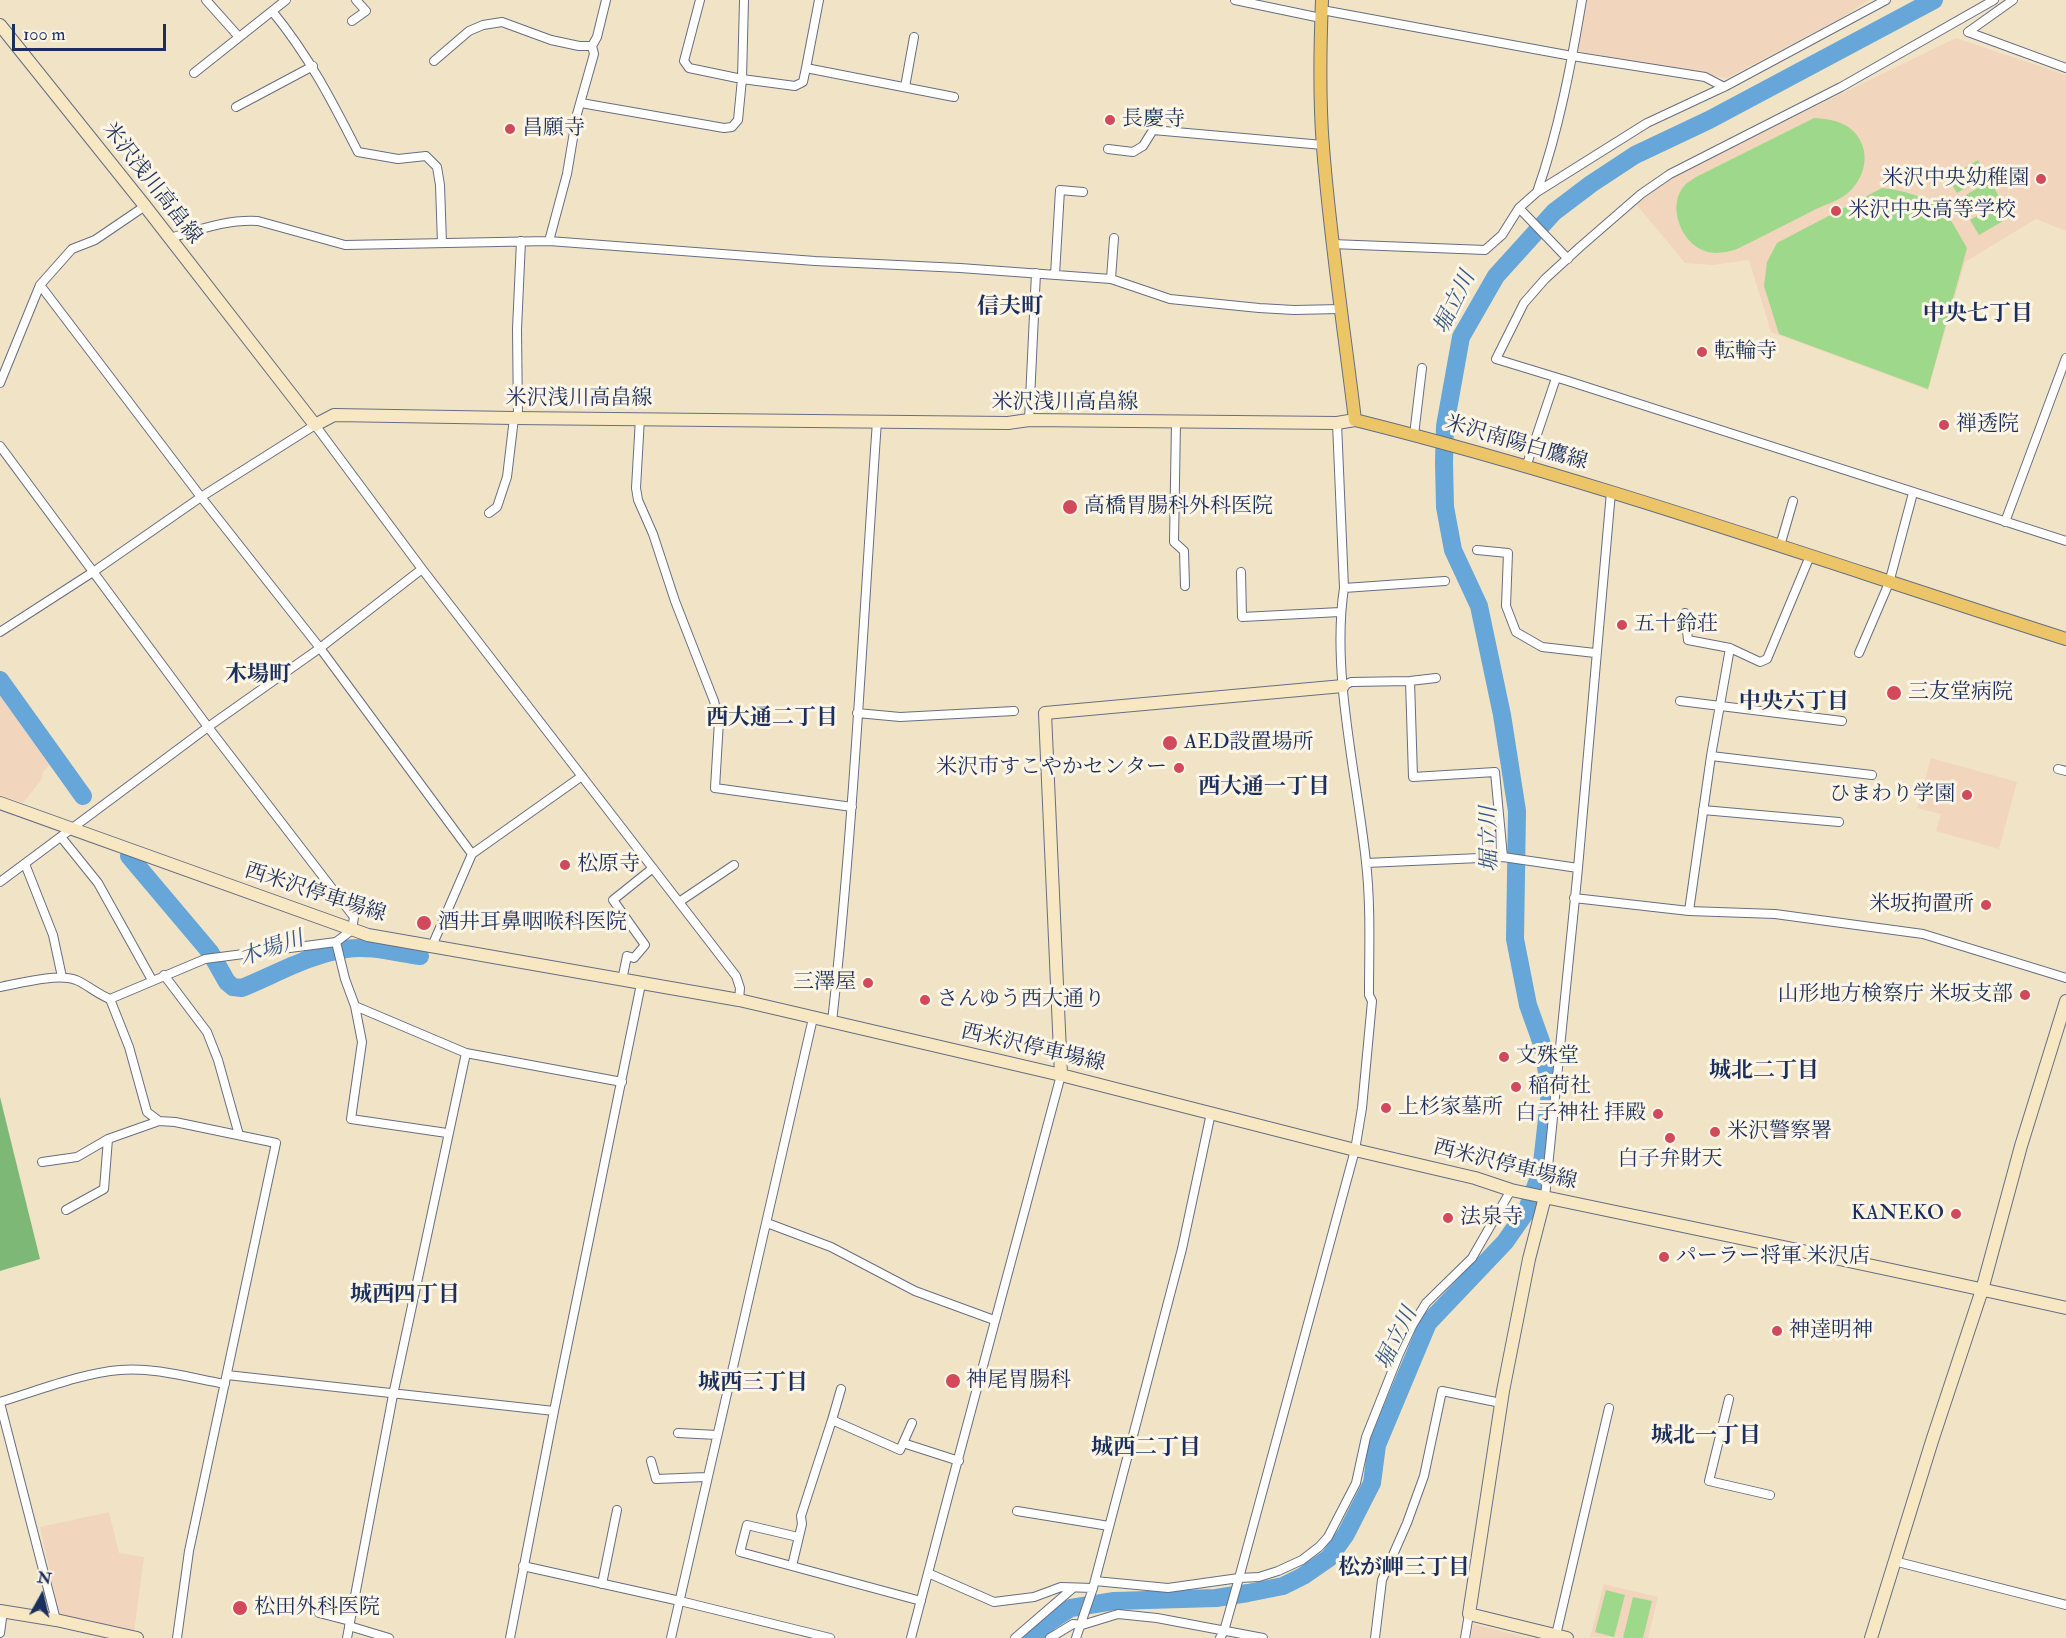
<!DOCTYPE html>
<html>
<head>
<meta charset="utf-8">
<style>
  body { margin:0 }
  #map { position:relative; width:2066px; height:1638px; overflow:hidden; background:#f1e4c6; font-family:"IM FELL Double Pica",serif }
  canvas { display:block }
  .north { position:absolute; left:12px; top:1566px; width:60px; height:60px; -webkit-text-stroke:4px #fcf5e5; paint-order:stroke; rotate:8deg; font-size:16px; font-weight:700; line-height:24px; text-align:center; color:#1b2f5e }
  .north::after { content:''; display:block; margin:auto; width:21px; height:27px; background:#1b2f5e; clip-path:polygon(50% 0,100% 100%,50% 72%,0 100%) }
  .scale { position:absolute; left:12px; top:24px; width:154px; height:27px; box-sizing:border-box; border:3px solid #1b2f5e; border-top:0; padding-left:8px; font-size:18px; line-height:21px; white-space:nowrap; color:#1b2f5e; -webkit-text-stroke:4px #fcf5e5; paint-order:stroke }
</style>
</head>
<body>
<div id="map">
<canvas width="2066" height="1638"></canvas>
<div class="north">N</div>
<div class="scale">100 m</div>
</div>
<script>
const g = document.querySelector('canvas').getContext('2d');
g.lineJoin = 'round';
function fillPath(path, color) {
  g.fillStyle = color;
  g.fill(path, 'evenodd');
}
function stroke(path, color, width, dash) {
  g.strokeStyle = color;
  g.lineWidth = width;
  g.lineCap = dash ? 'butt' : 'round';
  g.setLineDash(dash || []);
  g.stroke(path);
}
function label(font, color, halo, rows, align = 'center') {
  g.font = font + ' "IM FELL Double Pica","Noto Serif JP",serif';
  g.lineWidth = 6;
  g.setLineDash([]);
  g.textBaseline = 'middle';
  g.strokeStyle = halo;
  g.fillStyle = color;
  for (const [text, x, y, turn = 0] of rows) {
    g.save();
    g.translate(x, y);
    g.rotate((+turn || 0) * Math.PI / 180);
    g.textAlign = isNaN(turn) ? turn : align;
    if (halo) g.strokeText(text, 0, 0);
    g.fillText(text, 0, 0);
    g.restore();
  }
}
fillPath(new Path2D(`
  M1585 0H1869L1838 20 1727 78 1577 51Z
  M1956 38 2066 75V231L2036 219 1965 262 1928 390 1771 332 1749 260 1713 265 1685 263 1636 204 1670 177Z
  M0 686 54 760 43 772 42 779 23 803 0 795Z
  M1931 758 2017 782 1999 849 1936 831 1941 814 1917 808Z
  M109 1512 119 1553 144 1557 134 1632 60 1617 40 1527Z
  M1604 1584 1658 1597 1648 1638 1590 1637Z
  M1473 1624 1528 1638H1471Z`), '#f1d5bd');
fillPath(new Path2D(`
  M1814 118C1833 119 1852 123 1861 142 1869 159 1863 179 1849 192 1841 200 1827 204 1816 209 1790 222 1764 236 1737 249 1727 252 1716 255 1705 251 1681 243 1666 205 1685 185 1688 182 1693 179 1696 177Z
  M1978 160 1987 175 1957 193 1948 178Z
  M1990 181 1999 196 1968 214 1959 199Z
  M1882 188C1905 190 1927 198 1946 212L1967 248 1928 389 1779 334 1764 286 1767 262 1777 243Z
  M2001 202 2010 217 1979 235 1970 220Z
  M1606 1590 1625 1595 1614 1637 1595 1632Z
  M1633 1597 1652 1601 1643 1638H1623Z`), '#9ed88b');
fillPath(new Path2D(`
  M0 1097 40 1259 0 1271Z`), '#7eb877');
stroke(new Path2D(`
  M0 680 83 796
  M129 856 210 952 227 982 233 987 242 988C276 974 311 954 346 949 370 945 397 953 420 956
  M1031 1638 1049 1622 1071 1608 1114 1601 1216 1598 1248 1593 1283 1586 1303 1576 1329 1558 1346 1534 1372 1483 1377 1445 1428 1323 1505 1242 1526 1212 1541 1172 1550 1092 1543 1047 1528 1005 1515 939 1517 811 1502 715 1479 606 1453 550 1445 507 1444 462 1445 426 1461 337 1496 276 1554 212 1591 184 1635 155 1709 120 1934 0`), '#66a6d9', 18);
const street = new Path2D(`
  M206 0 239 37
  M700 0 684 61 689 68 742 79 795 86 803 82 806 68 954 97
  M1235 0 1321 18
  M1994 0 1841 87 1670 174 1641 194 1580 247 1545 279 1524 303 1496 359 1568 381 2066 541
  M1322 10 1572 56 1705 77 1724 87
  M272 11C309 56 332 101 358 152L398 159 426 156 437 167 440 185 442 243
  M352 21 366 11 356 0
  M1968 32 2066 68
  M1968 32 2013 0
  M434 61 469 31 483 25 502 22 551 40 579 46H592L597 37 606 0
  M806 68 819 0
  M194 73 286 0
  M905 87 914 37
  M581 103 724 128 732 127 738 120 742 79 744 0
  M236 107 313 66
  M1108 149 1133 152 1143 146 1153 130 1323 145
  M1537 192C1559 130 1571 65 1582 0
  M1519 208 1568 259
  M170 238C199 230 227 219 258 221L345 245 549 241 815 261 960 268 1111 279 1170 299 1259 308 1294 310 1341 309
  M549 241 567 174 577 114 594 54 592 46
  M1332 244 1485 250 1502 235 1519 208 1537 192 1647 123 1724 87 1886 0
  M1055 275 1060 190 1083 192
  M1111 279 1114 238
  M40 285 201 497 320 648 472 854
  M0 383 40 285 72 249 95 240 145 206
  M518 418 517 329 521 241
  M640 418 636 488 638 500 653 534 675 601 714 701 719 721 715 788 852 807
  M1029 420 1036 273
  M1176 422 1174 542 1184 551 1185 586
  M1414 435 1422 368
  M0 446 208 727 354 917 352 930 336 942 205 959 110 999C97 994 88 985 76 980 57 973 21 983 0 987
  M1526 467 1556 378
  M489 513 497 507 507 477 514 418
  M2005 522 2066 358
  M1780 546 1793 501
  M1477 550 1508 553 1506 606 1516 632 1542 647 1595 653
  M1241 572 1242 617 1340 612
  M1344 588 1445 581
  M1685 613 1688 640 1730 648 1760 662 1767 659 1810 556
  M0 632 93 572 201 497 315 425 422 569 736 976 740 988 739 1000
  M1859 653 1889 583 1913 493
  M1410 681 1413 777 1495 772 1503 857
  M1343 686 1351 682 1410 681 1436 678
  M1680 701 1842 721
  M857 713 900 717 1014 711
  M1711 756 1872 775
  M2058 769 2066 771
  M1703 810 1839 822
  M61 837 98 883 152 980
  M1366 863 1503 857 1578 868
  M25 864 53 935 62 977
  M0 882 208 727 320 648 422 569
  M1574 898 1689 911 1775 914 1923 934 2066 978
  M679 902 734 865
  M1689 911 1711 756 1730 648
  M336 942 345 979 355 1006 362 1042 351 1119 447 1133
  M432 946 472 854 582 776
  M164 975 207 1032 218 1060 239 1135
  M622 980 627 956 634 958 645 945 613 900 653 868
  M110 999 129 1047 147 1112 159 1121 175 1122 276 1143 189 1551 177 1638
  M355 1006 466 1053 622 1082
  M832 1022C854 823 863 622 877 421
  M42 1162 77 1157 108 1139
  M1545 1197 1578 868 1611 492
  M66 1210 104 1189 108 1139 159 1121
  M767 1223 831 1247 915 1291 994 1320
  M227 1375 554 1411
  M1729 1399 1709 1481 1770 1495
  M0 1402C37 1391 82 1373 120 1370 155 1367 191 1378 225 1384
  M0 1403 56 1620
  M832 1420 841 1389
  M678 1433 717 1435
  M903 1443 959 1461
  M651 1461 656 1479 706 1477
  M1017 1511 1109 1526
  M798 1537 747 1525 740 1552 921 1601
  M1894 1561 2066 1605
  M523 1566 680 1601 830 1638
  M792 1566 802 1524 801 1516 832 1420 900 1450 912 1423
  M928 1573 994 1602 1034 1597 1061 1587 1093 1588
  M1095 1581 1168 1588 1239 1578 1259 1577 1278 1571 1302 1560 1319 1547 1328 1537 1356 1483 1366 1437 1399 1354 1412 1326 1426 1303 1472 1258 1511 1190
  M602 1584 617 1510
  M319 1613 350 1621
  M349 1626 389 1638
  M0 1633 3 1611
  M1556 1635 1609 1408
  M347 1638 393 1395 466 1053
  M510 1638 554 1411 641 984
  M671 1638 813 1018
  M911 1638C960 1450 1010 1262 1061 1075
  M1015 1638 1073 1588
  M1050 1638 1073 1624 1082 1625 1118 1614 1157 1618 1263 1638
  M1076 1638 1093 1588 1182 1249 1211 1113
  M1220 1638 1224 1631 1239 1578 1355 1150 1362 1108 1372 1001 1369 995C1369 950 1371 906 1366 862 1357 776 1331 673 1344 588L1337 423
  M1375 1638 1382 1580 1407 1523 1424 1476 1442 1391 1501 1403
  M1465 1638 1469 1614`);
const secondary = new Path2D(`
  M0 25 145 206 315 425 334 415 514 418 1008 423 1029 420 1337 423 1355 420
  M0 803 368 935 739 1000 1061 1075 1355 1150 1475 1178 1511 1190C1696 1229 1882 1267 2066 1308
  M1061 1075 1045 713 1343 686
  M1545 1197 1529 1259 1503 1391 1469 1614 1567 1638
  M0 1611 56 1620 137 1638
  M1871 1638 1932 1441 1982 1290 2021 1146 2066 1001`);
const primary = new Path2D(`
  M1322 0C1320 49 1319 98 1323 147 1330 238 1344 329 1355 420 1596 480 1830 564 2066 639`);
stroke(street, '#666e82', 10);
stroke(secondary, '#666e82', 14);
stroke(primary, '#666e82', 14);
stroke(street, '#fff', 8);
stroke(secondary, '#f7e8c3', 12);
stroke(primary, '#ecc569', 12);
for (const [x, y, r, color] of [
  [1110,120,6,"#d1495b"],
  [510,129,6,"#d1495b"],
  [2041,179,6,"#d1495b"],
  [1836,211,6,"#d1495b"],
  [1702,352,6,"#d1495b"],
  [1944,425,6,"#d1495b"],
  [1070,507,8,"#d1495b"],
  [1622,625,6,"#d1495b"],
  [1894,693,8,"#d1495b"],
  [1170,743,8,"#d1495b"],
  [1179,768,6,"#d1495b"],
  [1967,795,6,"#d1495b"],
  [565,865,6,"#d1495b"],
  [1986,905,6,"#d1495b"],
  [424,923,8,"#d1495b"],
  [868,983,6,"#d1495b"],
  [2025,995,6,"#d1495b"],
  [925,1000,6,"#d1495b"],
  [1504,1057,6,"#d1495b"],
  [1516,1087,6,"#d1495b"],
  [1386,1108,6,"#d1495b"],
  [1658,1114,6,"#d1495b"],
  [1715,1132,6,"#d1495b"],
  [1670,1138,6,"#d1495b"],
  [1956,1214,6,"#d1495b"],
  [1448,1218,6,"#d1495b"],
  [1664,1257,6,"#d1495b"],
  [1777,1331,6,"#d1495b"],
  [953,1381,8,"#d1495b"],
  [240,1608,8,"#d1495b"]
]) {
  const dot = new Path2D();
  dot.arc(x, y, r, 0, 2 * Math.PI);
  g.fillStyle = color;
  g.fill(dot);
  stroke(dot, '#fcf5e5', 2);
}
label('21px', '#1b2f5e', '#fcf5e5', [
  ["長慶寺",1122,120],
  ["昌願寺",522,129],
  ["米沢中央幼稚園",2029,179,"right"],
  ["米沢中央高等学校",1848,211],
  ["転輪寺",1714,352],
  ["禅透院",1956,425],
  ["高橋胃腸科外科医院",1084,507],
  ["五十鈴荘",1634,625],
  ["三友堂病院",1908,693],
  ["AED設置場所",1184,743],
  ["米沢市すこやかセンター",1167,768,"right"],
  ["ひまわり学園",1955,795,"right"],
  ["松原寺",577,865],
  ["米坂拘置所",1974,905,"right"],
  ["酒井耳鼻咽喉科医院",438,923],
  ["三澤屋",856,983,"right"],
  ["山形地方検察庁 米坂支部",2013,995,"right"],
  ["さんゆう西大通り",937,1000],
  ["文殊堂",1516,1057],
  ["稲荷社",1528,1087],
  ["上杉家墓所",1398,1108],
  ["白子神社 拝殿",1646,1114,"right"],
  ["米沢警察署",1727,1132],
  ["白子弁財天",1670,1160,"center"],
  ["KANEKO",1944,1214,"right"],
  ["法泉寺",1460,1218],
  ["パーラー将軍 米沢店",1676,1257],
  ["神達明神",1789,1331],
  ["神尾胃腸科",966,1381],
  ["松田外科医院",254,1608]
], 'left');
label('21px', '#1b2f5e', '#fcf5e5', [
  ["米沢浅川高畠線",151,184,52],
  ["米沢浅川高畠線",579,399],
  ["米沢浅川高畠線",1065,403],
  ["米沢南陽白鷹線",1516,444,16],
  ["西米沢停車場線",315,894,18],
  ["西米沢停車場線",1033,1049,13],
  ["西米沢停車場線",1505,1166,14]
]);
label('italic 22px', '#355989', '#fcf5e5', [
  ["堀立川",1456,303,-64],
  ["堀立川",1491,839,-91],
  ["木場川",272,950,-19],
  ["堀立川",1398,1339,-64]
]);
label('bold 22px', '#1b2f5e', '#fcf5e5', [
  ["信夫町",1010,308],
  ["中央七丁目",1978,315],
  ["木場町",258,676],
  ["中央六丁目",1794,703],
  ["西大通二丁目",772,719],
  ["西大通一丁目",1264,788],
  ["城北二丁目",1764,1072],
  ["城西四丁目",405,1296],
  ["城西三丁目",753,1384],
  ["城北一丁目",1706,1437],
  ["城西二丁目",1146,1449],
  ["松が岬三丁目",1404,1569]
]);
</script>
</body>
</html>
